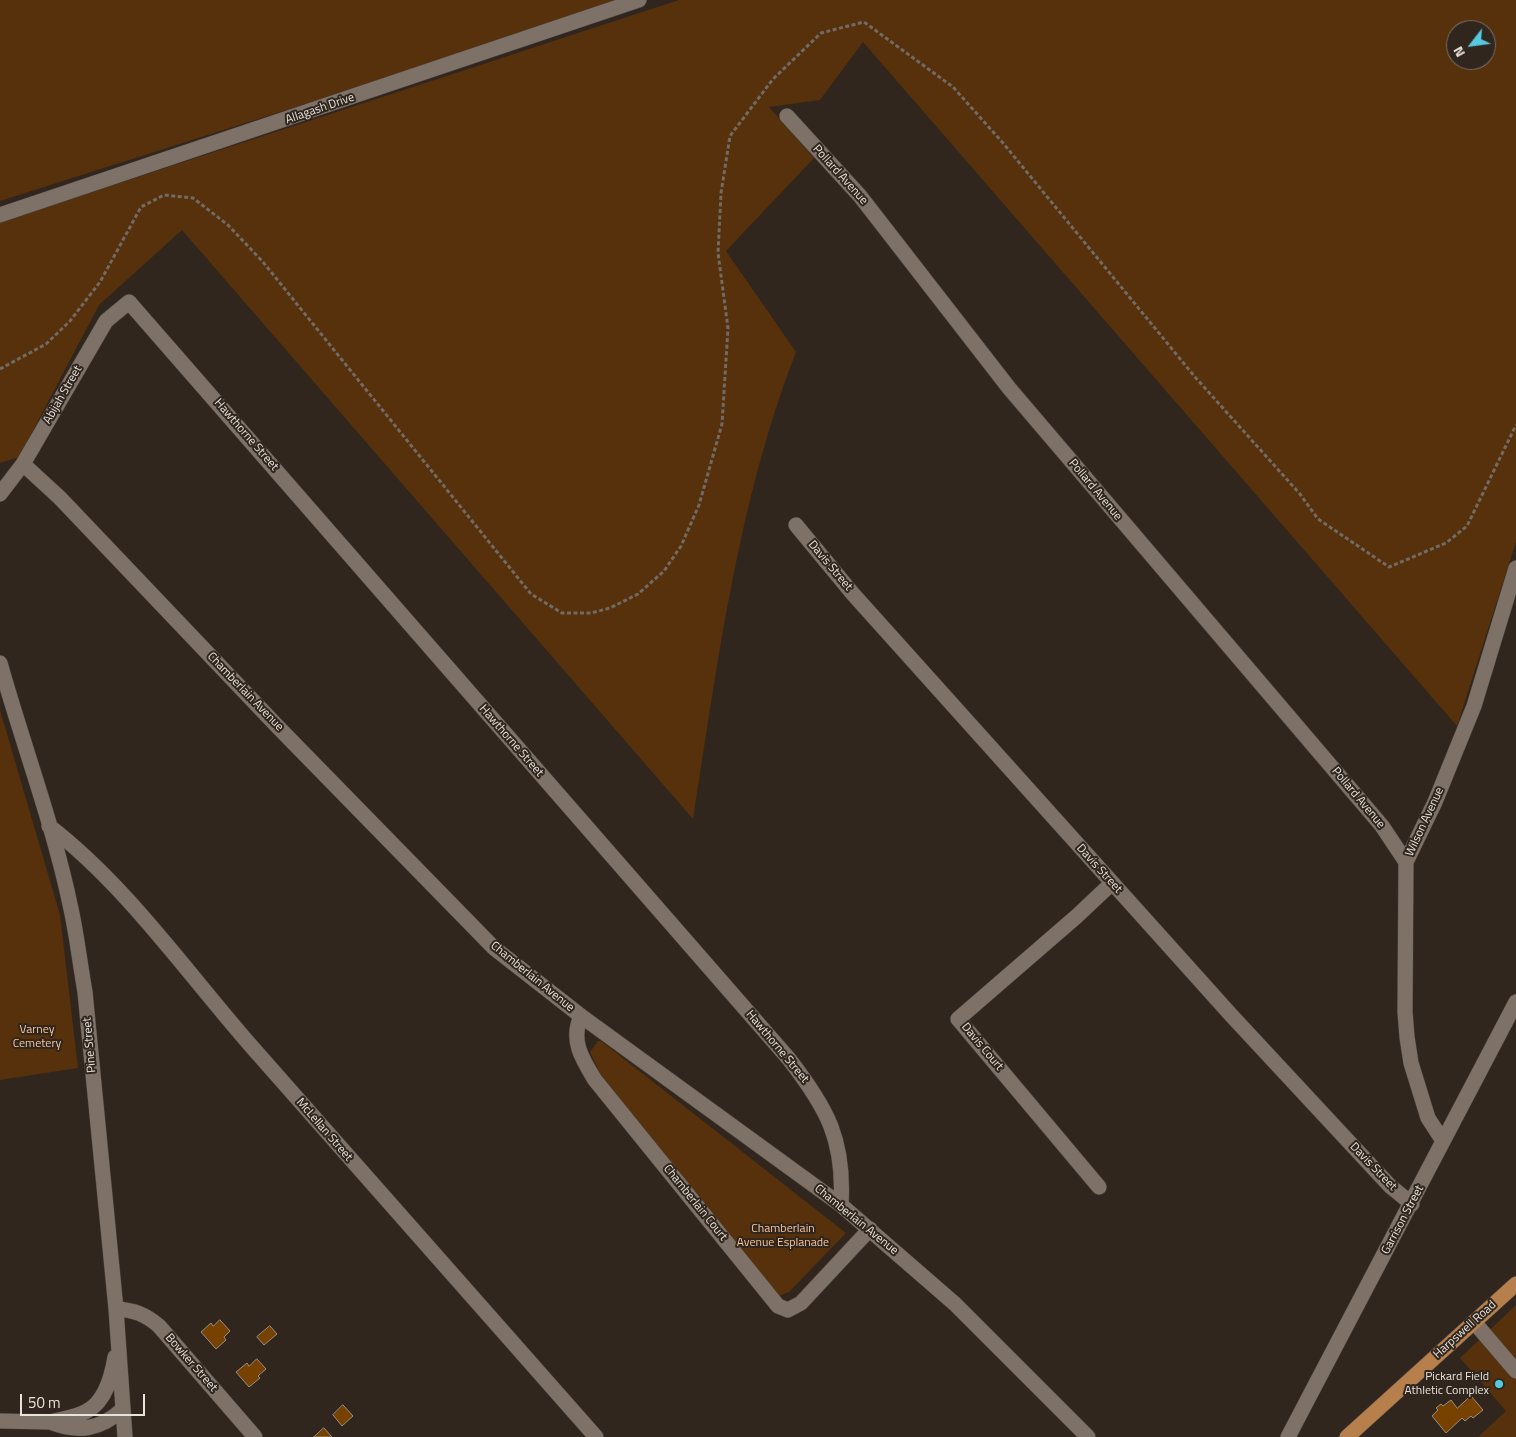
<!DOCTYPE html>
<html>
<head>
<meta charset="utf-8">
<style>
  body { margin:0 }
  #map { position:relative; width:1516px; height:1437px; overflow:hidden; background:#30261e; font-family:"Titillium Web",sans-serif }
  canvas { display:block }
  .north { position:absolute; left:1446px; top:20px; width:50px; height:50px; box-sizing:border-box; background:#30261e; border:1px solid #7a716a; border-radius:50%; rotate:240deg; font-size:14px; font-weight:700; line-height:20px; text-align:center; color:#e8e2dc }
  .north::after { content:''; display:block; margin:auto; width:18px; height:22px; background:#55cade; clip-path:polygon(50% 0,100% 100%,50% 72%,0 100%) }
  .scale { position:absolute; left:20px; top:1394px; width:125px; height:22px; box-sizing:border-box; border:2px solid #e8e2dc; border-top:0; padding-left:6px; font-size:15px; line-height:18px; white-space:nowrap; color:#e8e2dc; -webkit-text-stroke:4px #30261e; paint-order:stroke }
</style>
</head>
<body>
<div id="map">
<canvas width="1516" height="1437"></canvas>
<div class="north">N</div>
<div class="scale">50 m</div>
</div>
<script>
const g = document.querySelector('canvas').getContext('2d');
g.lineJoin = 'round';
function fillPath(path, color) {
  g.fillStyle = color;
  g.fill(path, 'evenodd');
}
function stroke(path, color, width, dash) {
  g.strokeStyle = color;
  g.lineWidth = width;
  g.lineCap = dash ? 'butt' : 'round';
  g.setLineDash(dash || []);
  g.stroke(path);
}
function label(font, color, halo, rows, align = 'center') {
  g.font = font + ' "Titillium Web",sans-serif';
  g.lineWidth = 4;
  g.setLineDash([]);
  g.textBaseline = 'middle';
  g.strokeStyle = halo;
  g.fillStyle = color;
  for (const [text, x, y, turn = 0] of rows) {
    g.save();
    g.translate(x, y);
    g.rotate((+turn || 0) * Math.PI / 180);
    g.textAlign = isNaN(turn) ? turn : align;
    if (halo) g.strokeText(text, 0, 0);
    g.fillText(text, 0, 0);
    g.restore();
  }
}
fillPath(new Path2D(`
  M0 0H624L532 32 0 201Z
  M679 0H1516V542L1457 726 863 42 820 100 769 107 814 158 726 251 796 352C738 501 718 661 693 819L182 230 99 305 19 457 0 463V222ZM1456 30H1486V60H1456Z
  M0 710 60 915 78 1068 0 1080Z
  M598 1041H601L846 1233 789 1292 779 1296 775 1293 603 1080 590 1052Z
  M1516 1305V1437H1478L1506 1411 1460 1358Z`), '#56310b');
const building = new Path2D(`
  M220 1320 230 1331 224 1337 226 1340 216 1349 201 1332 211 1323 213 1326Z
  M270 1326 277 1334 264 1345 257 1337Z
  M257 1359 266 1369 258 1376 260 1378 249 1387 236 1372 247 1363 249 1366Z
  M1471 1396 1483 1410 1473 1418 1471 1416 1465 1421 1462 1418 1446 1433 1432 1416 1438 1410 1436 1408 1441 1404 1443 1406 1451 1400 1457 1408Z
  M343 1405 353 1416 342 1426 333 1415Z
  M324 1428 332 1437H314Z`);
fillPath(building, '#774100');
stroke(building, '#9a8e84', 1);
const minor = new Path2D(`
  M787 116 860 196 1009 388 1382 826 1406 862
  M0 215 639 0
  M23 464 60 498 277 726 494 948 581 1016 841 1205 955 1304 1088 1437
  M0 494 23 464 106 321 129 302 789 1059C827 1108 845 1140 841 1205
  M796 525 853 594 1231 1015 1390 1186 1412 1204
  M0 663C23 745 54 826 71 909 77 936 80 964 85 992L116 1309 125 1437
  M49 826C127 886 187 973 252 1047 366 1178 482 1306 596 1437
  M581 1016C570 1040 582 1059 595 1080L778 1306 788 1310 801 1303 870 1229
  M1443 1141 1428 1118 1411 1063 1407 1037 1405 1012 1406 862 1435 802 1474 706 1516 568
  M1099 1187 958 1019 1077 916 1112 883
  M116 1309C134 1310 145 1314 159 1326L255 1437
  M1474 1322 1516 1371
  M115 1357C112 1375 106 1401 87 1411 77 1417 62 1419 50 1422 78 1433 100 1430 123 1409
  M0 1421 50 1422
  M1288 1437 1516 1002`);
const major = new Path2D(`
  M1347 1437 1516 1284`);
stroke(minor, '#4a423b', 16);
stroke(major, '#4a423b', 16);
stroke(new Path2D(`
  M0 369 46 344 70 321 100 282 141 207 164 195 193 198 228 225 263 262 531 594 562 613H591L610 608 638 594 664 571 681 546 699 505 722 424 728 328 718 253 721 193 730 136 773 79 821 33 864 22 953 87 1003 143 1195 377 1300 494 1318 519 1389 567 1446 543 1467 526 1516 425`), '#726a63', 3, [4, 2.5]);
stroke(minor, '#7d7168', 15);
stroke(major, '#b77f4b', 15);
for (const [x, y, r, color] of [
  [1499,1384,5,"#55cade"]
]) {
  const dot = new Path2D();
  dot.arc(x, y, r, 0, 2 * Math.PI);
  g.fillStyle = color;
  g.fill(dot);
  stroke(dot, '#30261e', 2);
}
label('12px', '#e8e2dc', '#30261e', [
  ["Allagash Drive",320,109,-19],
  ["Pollard Avenue",840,175,48],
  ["Abijah Street",63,395,-60],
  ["Hawthorne Street",246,435,49],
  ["Pollard Avenue",1095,490,50],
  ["Davis Street",830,566,50],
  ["Chamberlain Avenue",245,692,46],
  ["Hawthorne Street",511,741,49],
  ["Pollard Avenue",1358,798,50],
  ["Wilson Avenue",1425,822,-65],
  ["Davis Street",1099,869,48],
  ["Chamberlain Avenue",532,977,39],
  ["Pine Street",90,1045,-95],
  ["Hawthorne Street",777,1047,50],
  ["Davis Court",982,1047,50],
  ["McLellan Street",324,1130,49],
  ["Davis Street",1373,1167,46],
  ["Chamberlain Court",695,1203,51],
  ["Chamberlain Avenue",856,1220,39],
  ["Garrison Street",1403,1220,-62],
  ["Harpswell Road",1465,1330,-42],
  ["Bowker Street",191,1363,49]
]);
label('12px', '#f7c59c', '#30261e', [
  ["Varney",37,1030],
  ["Cemetery",37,1044],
  ["Chamberlain",783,1229],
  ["Avenue Esplanade",783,1243]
]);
label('12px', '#e8e2dc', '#30261e', [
  ["Pickard Field",1489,1377],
  ["Athletic Complex",1489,1391]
], 'right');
</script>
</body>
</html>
